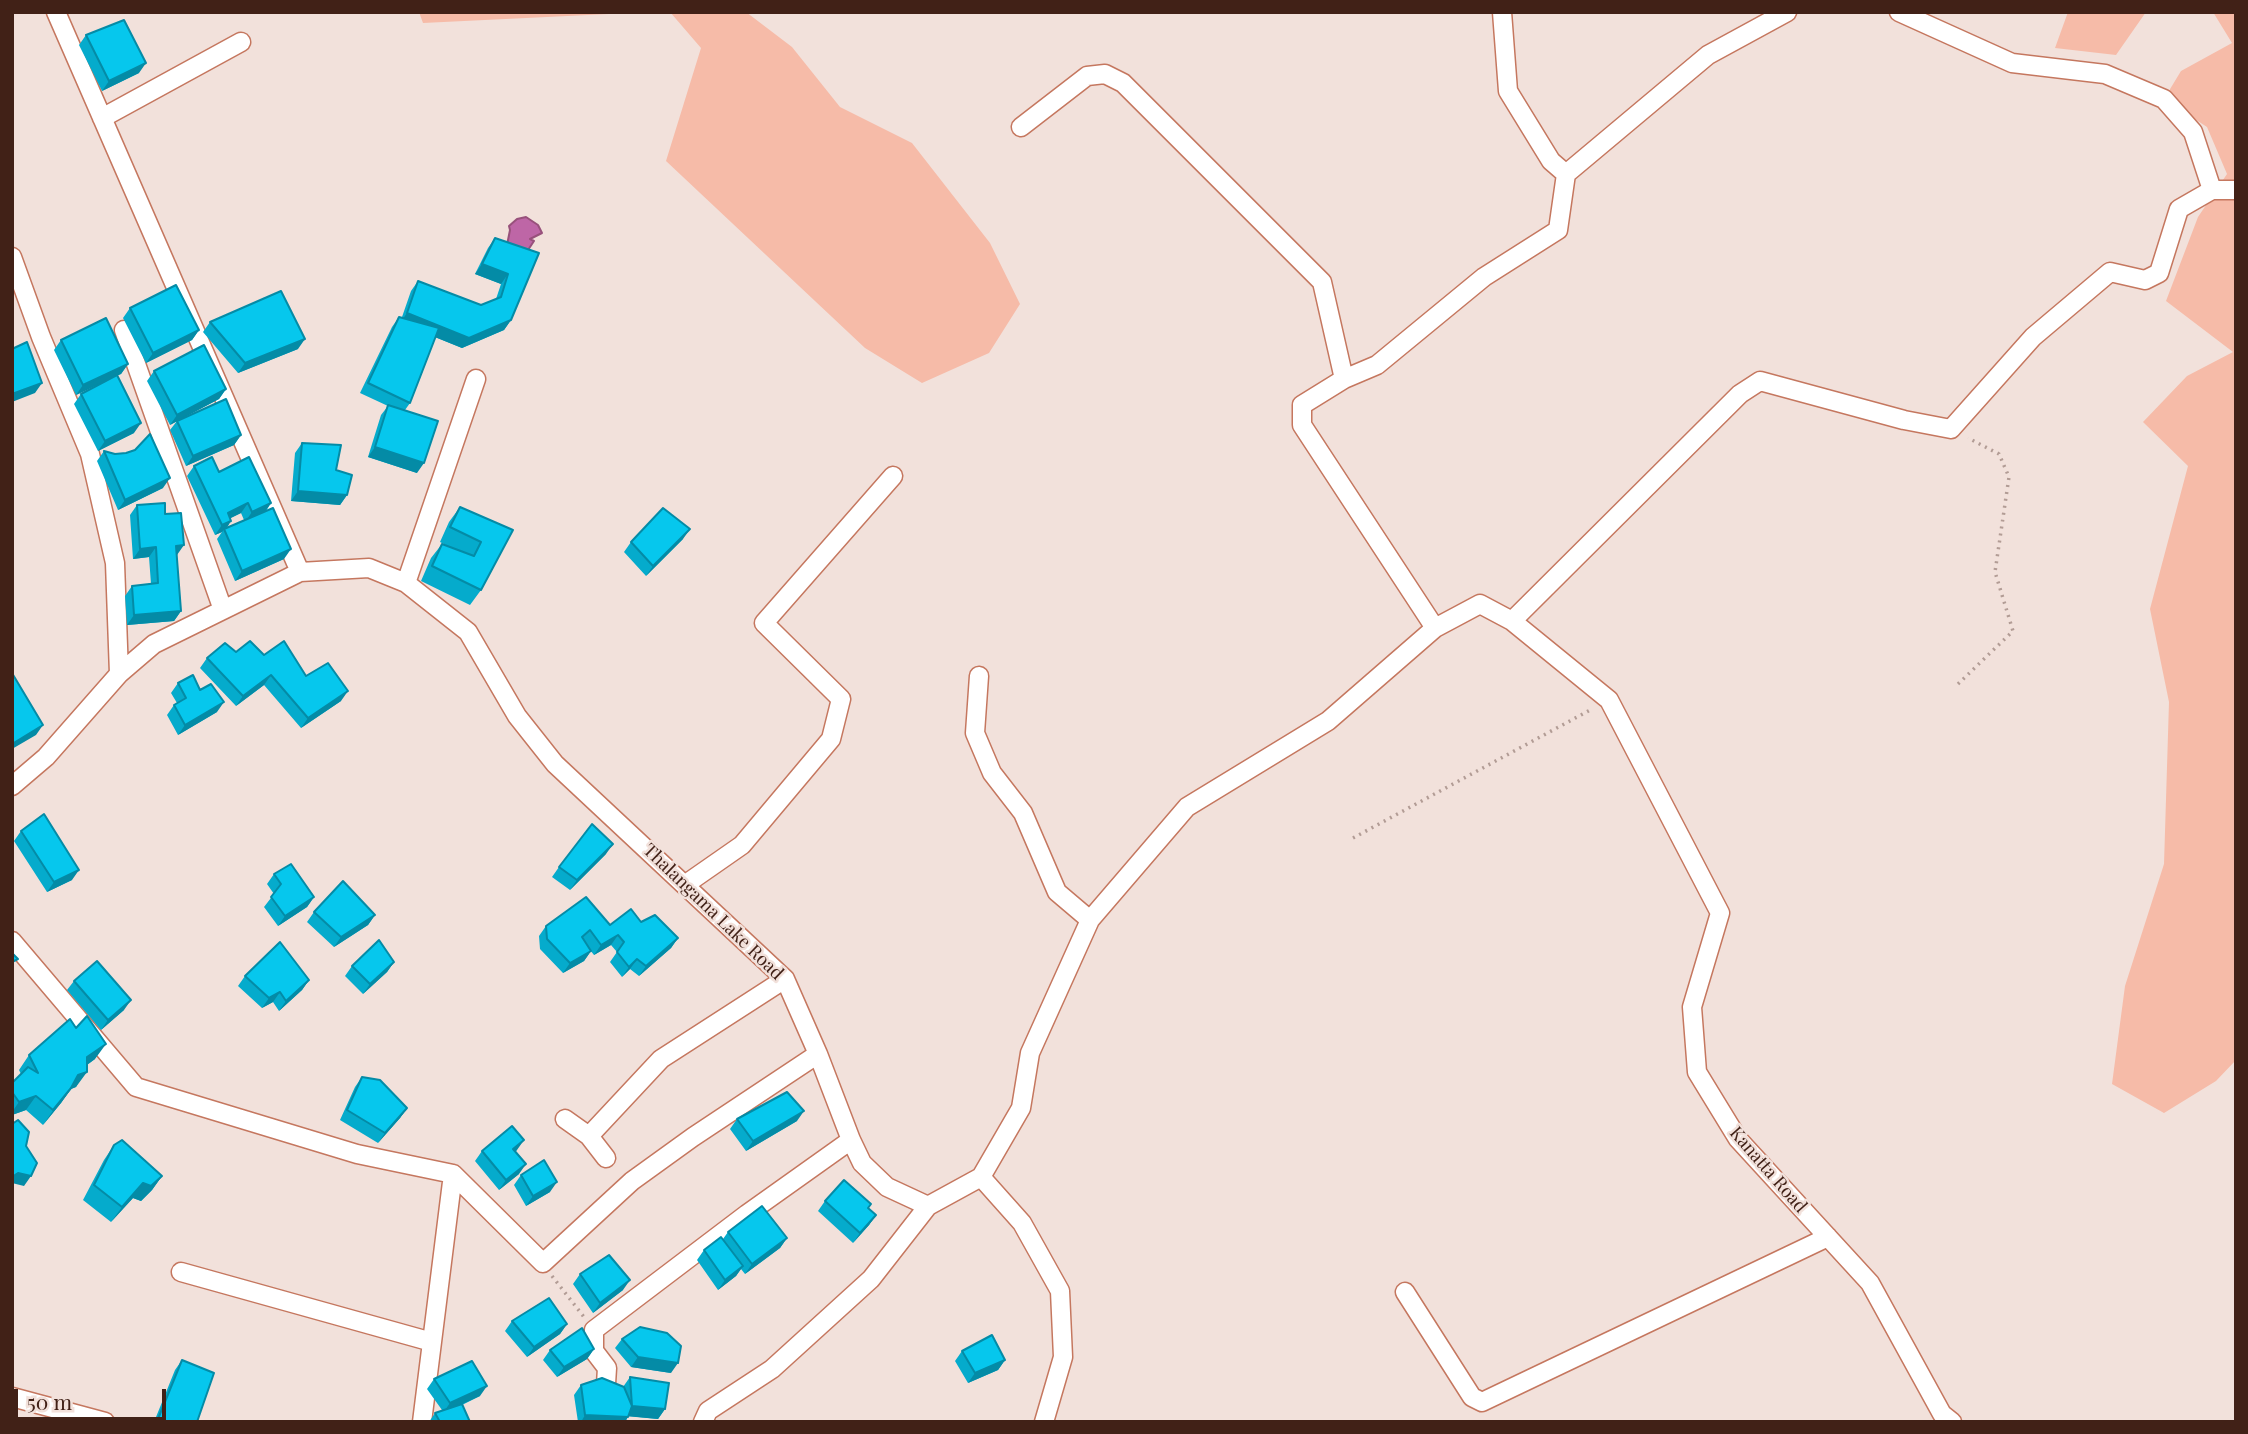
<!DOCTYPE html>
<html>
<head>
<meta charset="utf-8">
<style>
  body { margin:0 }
  #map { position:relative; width:2248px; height:1434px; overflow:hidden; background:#f2e1db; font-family:"Playfair Display",serif }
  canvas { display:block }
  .frame { position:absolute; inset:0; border:14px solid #412117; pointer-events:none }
  .scale { position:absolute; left:14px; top:1389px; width:152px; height:32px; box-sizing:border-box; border:4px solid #412117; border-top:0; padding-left:9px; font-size:21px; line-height:24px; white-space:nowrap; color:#412117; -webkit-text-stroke:5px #f2e1db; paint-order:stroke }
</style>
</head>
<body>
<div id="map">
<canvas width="2248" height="1434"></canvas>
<div class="frame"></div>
<div class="scale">50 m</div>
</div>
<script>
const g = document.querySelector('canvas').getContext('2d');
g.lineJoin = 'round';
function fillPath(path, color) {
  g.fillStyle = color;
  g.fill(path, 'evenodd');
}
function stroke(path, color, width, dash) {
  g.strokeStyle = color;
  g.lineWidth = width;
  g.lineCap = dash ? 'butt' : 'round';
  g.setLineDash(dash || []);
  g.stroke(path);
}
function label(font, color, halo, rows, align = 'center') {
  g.font = font + ' "Playfair Display",serif';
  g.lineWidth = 5;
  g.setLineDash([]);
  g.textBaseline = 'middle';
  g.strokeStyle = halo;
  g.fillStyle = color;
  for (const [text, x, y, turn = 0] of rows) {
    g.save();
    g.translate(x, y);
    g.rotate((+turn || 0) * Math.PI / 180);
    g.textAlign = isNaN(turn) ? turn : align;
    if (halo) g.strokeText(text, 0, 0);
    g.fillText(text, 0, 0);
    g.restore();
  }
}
fillPath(new Path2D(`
  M419 12H650L423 23Z
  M670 12H746L792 47 840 107 912 143 990 243 1020 304 989 353 922 383 865 348 666 161 701 48Z
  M2068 12H2146L2116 55 2055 48Z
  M2213 12H2236V1060L2216 1081 2164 1113 2112 1084 2125 986 2164 864 2169 702 2150 609 2188 466 2143 422 2187 376 2233 352 2166 301 2198 217 2227 174 2207 127 2164 99 2181 71 2232 43Z`), '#f6bba8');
const water = new Path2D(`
  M526 217 538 225 542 233 530 239 534 241 528 250 507 245 510 230 509 226 517 219Z`);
fillPath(water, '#be66a6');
stroke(water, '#98517b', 2);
const street = new Path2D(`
  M56 12 300 572
  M1502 12 1508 91 1551 161 1566 174
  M1899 12 2012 63 2105 74 2164 99 2193 132 2212 190H2236
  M102 118 241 42
  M1021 127 1087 76 1105 74 1123 83 1322 282 1344 379 1377 365 1484 277 1558 230 1566 174 1708 55 1787 12
  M12 257 41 337 90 454 115 563 119 674
  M124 330 223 610
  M1344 379 1302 405V425L1435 628
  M406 583 476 379
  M1512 621 1740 394 1760 381 1904 420 1951 429 2033 337 2110 272 2145 280 2159 273 2179 209 2212 190
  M979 676 975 733 992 773 1023 813 1057 892 1090 920
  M12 786 46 757 119 674 154 644 300 572 369 568 406 583 468 632 517 716 555 764 785 979 818 1054 851 1140 862 1163 887 1187 928 1206 981 1177 1021 1108 1030 1053 1090 920 1187 807 1328 721 1435 628 1480 604 1512 621 1609 700 1720 913 1692 1007 1697 1072 1738 1139 1870 1283 1942 1414 1952 1422
  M686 884 742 845 831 739 841 699 764 623 893 476
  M12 941 136 1087 357 1154 453 1174 543 1263 632 1181 693 1137 818 1054
  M565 1119 589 1136 606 1158
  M589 1136 661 1059 785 979
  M981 1177 1022 1223 1060 1291 1063 1357 1044 1422
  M181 1272 432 1342
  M1405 1292 1472 1397 1482 1402 1828 1237
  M606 1384 607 1368 594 1351V1330L747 1214 851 1140
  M12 1397 105 1422
  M422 1422 453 1174
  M703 1422 708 1411 772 1369 871 1279 928 1206`);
stroke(street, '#c5775f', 21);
stroke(new Path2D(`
  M1958 684 2013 631 1995 572 2009 477 1999 454 1968 438
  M1353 838 1592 709
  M552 1276 584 1317`), '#b29c95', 3.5, [2, 5]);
stroke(street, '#fff', 18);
fillPath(new Path2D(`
  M86 35 139 73 102 91 79 45Z
  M495 238 539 253 511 320 504 330 462 348 435 337 410 403 405 410 417 473 368 457 381 415 388 406 360 393 392 327 399 317H402L411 291 418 281 481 305 496 299 501 284 475 274 488 248Z
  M130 308 199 330 192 340 146 363 123 318Z
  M210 322 298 349 238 373 203 332Z
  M61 340 128 364 121 374 117 375 134 433 98 451 74 404 81 394 115 376 76 395 54 350Z
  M154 371 226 389 219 399 183 418 241 435 234 445 186 466 170 430 177 421 170 425 147 381Z
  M302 443 336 470 347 495 340 505 291 501 295 453Z
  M104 451 163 488 118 510 97 461Z
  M194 466 219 472 271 503 266 511 284 559 235 581 217 539 222 532 215 535 187 476ZM241 513 244 520 226 528 230 518Z
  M137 505 165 514 176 555 181 611 174 621 127 625 125 596 132 586 151 584 149 557 133 559 130 515Z
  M460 507 513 530 481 590 470 605 421 581 431 558 442 544 446 545 440 542 449 522Z
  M683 539 646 576 624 552 631 542Z
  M236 652 264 655 306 676 341 701 301 728 264 685 236 706 200 668 207 658Z
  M178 683 200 690 217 712 178 735 167 715 174 705 177 703 171 693Z
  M21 831 72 880 47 892 14 841Z
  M606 854 570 890 552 877 559 867Z
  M274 874 314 897 307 907 278 926 264 907 274 894 267 884Z
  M314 912 375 915 368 925 334 947 307 922Z
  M641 922 678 938 671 948 639 976 630 969 622 977 610 962 617 952 611 945 594 955 590 950 591 951 584 961 563 973 540 949 539 936 546 926 610 925Z
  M394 962 387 972 363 994 345 976 352 966Z
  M245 976 309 980 302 990 279 1011 273 1002 262 1008 238 986Z
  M74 981 124 1010 101 1030 67 990Z
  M29 1055 95 1059 87 1065 76 1087 71 1089 61 1103 43 1125 26 1110 12 1115V1083L21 1074 19 1070Z
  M362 1077 407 1108 400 1118 378 1143 340 1120 355 1087Z
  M737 1119 797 1121 746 1151 730 1129Z
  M114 1145 162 1176 152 1190 141 1201 133 1198 111 1222 83 1200 104 1160Z
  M517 1150 515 1152 519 1174 499 1190 475 1161 482 1151Z
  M521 1175 550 1192 526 1206 514 1185Z
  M825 1201 868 1208 876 1215 869 1225 853 1243 818 1211Z
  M728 1232 787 1238 780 1248 745 1274 741 1269 736 1276 718 1290 697 1260 704 1250 723 1239Z
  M580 1274 623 1290 593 1313 573 1284Z
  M512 1321 567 1324 560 1334 527 1357 505 1331Z
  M622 1339 671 1373 631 1367 615 1348Z
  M594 1349 587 1359 557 1377 543 1360 550 1350Z
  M962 1351 1005 1360 998 1370 968 1383 955 1361Z
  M182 1360 197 1422H154L175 1370Z
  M630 1377 665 1409 658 1419 628 1416 625 1422H578L574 1395 581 1385 623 1387Z
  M434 1379 480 1396 462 1405 470 1422H429L435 1413 442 1410 427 1389Z`), '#05abcc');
fillPath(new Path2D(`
  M146 63 139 73 102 91 109 81Z
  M482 264 508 274 501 284 475 274Z
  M407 313 511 320 504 330 462 348 400 323Z
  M199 330 192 340 146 363 153 353Z
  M305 339 298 349 238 373 245 363Z
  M128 364 121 374 76 395 83 385Z
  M42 383 35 393 12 402V394Z
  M226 389 219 399 170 425 177 415Z
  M141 423 134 433 98 451 105 441Z
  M241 435 234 445 186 466 193 456Z
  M375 447 424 463 417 473 368 457Z
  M170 478 163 488 118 510 125 500Z
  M298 491 347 495 340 505 291 501Z
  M248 503 241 513 221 523 228 513Z
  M271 503 264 513 245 522 252 512Z
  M231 521 225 531 224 529 222 532 215 535 222 525Z
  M690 529 683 539 646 576 653 566Z
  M184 545 177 555 176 546Z
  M156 547 149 557 133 559 140 549Z
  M291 549 284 559 235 581 242 571Z
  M181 611 174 621 127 625 134 615Z
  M271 675 264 685 236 706 243 696Z
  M348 691 341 701 301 728 308 718Z
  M224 702 217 712 178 735 185 725Z
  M43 725 36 735 12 749V744Z
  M613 844 606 854 570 890 577 880Z
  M79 870 72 880 47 892 54 882Z
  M314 897 307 907 278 926 285 916Z
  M375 915 368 925 334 947 341 937Z
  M618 935 611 945 594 955 601 945Z
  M678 938 671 948 639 976 646 966Z
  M591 951 584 961 563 973 570 963Z
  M637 959 630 969 622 977 629 967Z
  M394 962 387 972 363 994 370 984Z
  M309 980 302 990 279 1011 286 1001Z
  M280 992 273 1002 262 1008 269 998Z
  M131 1000 124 1010 101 1030 108 1020Z
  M106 1044 95 1059 77 1072 87 1057Z
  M87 1072 76 1087 71 1089 61 1103 43 1125 78 1075Z
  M36 1096 26 1110 12 1115V1112L19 1102Z
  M407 1108 400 1118 378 1143 385 1133Z
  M804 1111 797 1121 746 1151 753 1141Z
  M524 1140 517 1150 506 1159 513 1149Z
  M526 1164 519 1174 499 1190 506 1180Z
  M18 1173 31 1176 24 1186 12 1183V1177Z
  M162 1176 152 1190 141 1201 133 1198 111 1222 122 1207 143 1183Z
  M557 1182 550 1192 526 1206 533 1196Z
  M876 1215 869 1225 853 1243 860 1233Z
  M787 1238 780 1248 745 1274 752 1264Z
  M743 1266 736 1276 718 1290 725 1280Z
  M630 1280 623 1290 593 1313 600 1303Z
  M567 1324 560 1334 527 1357 534 1347Z
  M594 1349 587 1359 557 1377 564 1367Z
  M638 1357 678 1363 671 1373 631 1367Z
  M1005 1360 998 1370 968 1383 975 1373Z
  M487 1386 480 1396 443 1413 450 1403Z
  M632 1406 665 1409 658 1419 625 1416Z
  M585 1415 628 1417 625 1422H581Z`), '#048ba6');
const building = new Path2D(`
  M124 20 146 63 109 81 86 35Z
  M495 238 539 253 511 320 469 338 407 313 418 281 481 305 501 297 508 274 482 264Z
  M176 285 199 330 153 353 130 308Z
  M281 291 305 339 245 363 210 322Z
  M399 317 439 328 410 403 368 383Z
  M106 318 128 364 83 385 61 340Z
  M27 342 42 383 12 394V349Z
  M204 345 226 389 177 415 154 371Z
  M117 375 141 423 105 441 81 394Z
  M226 399 241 435 193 456 177 421Z
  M388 405 438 421 424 463 375 447Z
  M150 434 170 478 125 500 104 451 115 454 126 453 135 450Z
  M302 443 341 445 336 470 352 475 347 495 298 491Z
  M212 457 219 472 249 457 271 503 252 512 248 503 228 513 231 521 222 525 194 466Z
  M165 503V514L181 513 184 545 176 546 181 611 134 615 132 586 158 583 156 547 140 549 137 505Z
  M460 507 513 530 481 590 432 566 442 544 474 556 481 542 450 527Z
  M273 508 291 549 242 571 224 529Z
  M663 508 690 529 653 566 631 542Z
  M250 641 264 655 284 641 306 676 328 663 348 691 308 718 271 675 243 696 207 658 225 643 236 652Z
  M12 673 43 725 12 744Z
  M193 675 200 690 211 684 224 702 185 725 174 705 186 698 178 683Z
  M44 814 79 870 54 882 21 831Z
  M592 824 613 844 577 880 559 867Z
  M291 864 314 897 285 916 271 897 281 884 274 874Z
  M343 881 375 915 341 937 314 912Z
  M586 897 610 925 631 909 641 922 655 915 678 938 646 966 637 959 629 967 617 952 624 942 618 935 601 945 590 930 582 937 591 951 570 963 547 939 546 926Z
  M379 940 394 962 370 984 352 966Z
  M280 942 309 980 286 1001 280 992 269 998 245 976Z
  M12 953 18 959 12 962Z
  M97 961 131 1000 108 1020 74 981Z
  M87 1016 106 1044 87 1057V1072L78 1075 71 1088 53 1110 36 1096 19 1102 12 1092V1083L28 1067 38 1073 29 1055 70 1019 76 1028Z
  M362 1077 380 1080 407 1108 385 1133 347 1110Z
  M787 1092 804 1111 753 1141 737 1119Z
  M18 1120 29 1132 26 1146 37 1163 31 1176 18 1173 12 1177V1124Z
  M512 1126 524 1140 513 1149 526 1164 506 1180 482 1151Z
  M122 1140 162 1176 151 1186 143 1183 122 1207 94 1185 114 1145Z
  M544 1160 557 1182 533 1196 521 1175Z
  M844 1180 871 1204 868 1208 876 1215 860 1233 825 1201Z
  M762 1206 787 1238 752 1264 728 1232Z
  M721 1237 743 1266 725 1280 704 1250Z
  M609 1255 630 1280 600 1303 580 1274Z
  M549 1298 567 1324 534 1347 512 1321Z
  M640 1327 667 1333 681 1346 678 1363 638 1357 622 1339Z
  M582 1328 594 1349 564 1367 550 1350Z
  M992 1335 1005 1360 975 1373 962 1351Z
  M182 1360 214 1373 197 1422H168L158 1419Z
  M472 1361 487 1386 450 1403 434 1379Z
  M630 1377 669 1383 665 1409 632 1406Z
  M602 1378 624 1387 632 1406 628 1417 585 1415 581 1385Z
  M462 1404 470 1422H440L435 1413Z`);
fillPath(building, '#06c7ed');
stroke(building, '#048ba6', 2);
label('18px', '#412117', '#f2e1db', [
  ["Thalangama Lake Road",713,912,44],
  ["Kanatta Road",1768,1170,49]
]);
</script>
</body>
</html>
